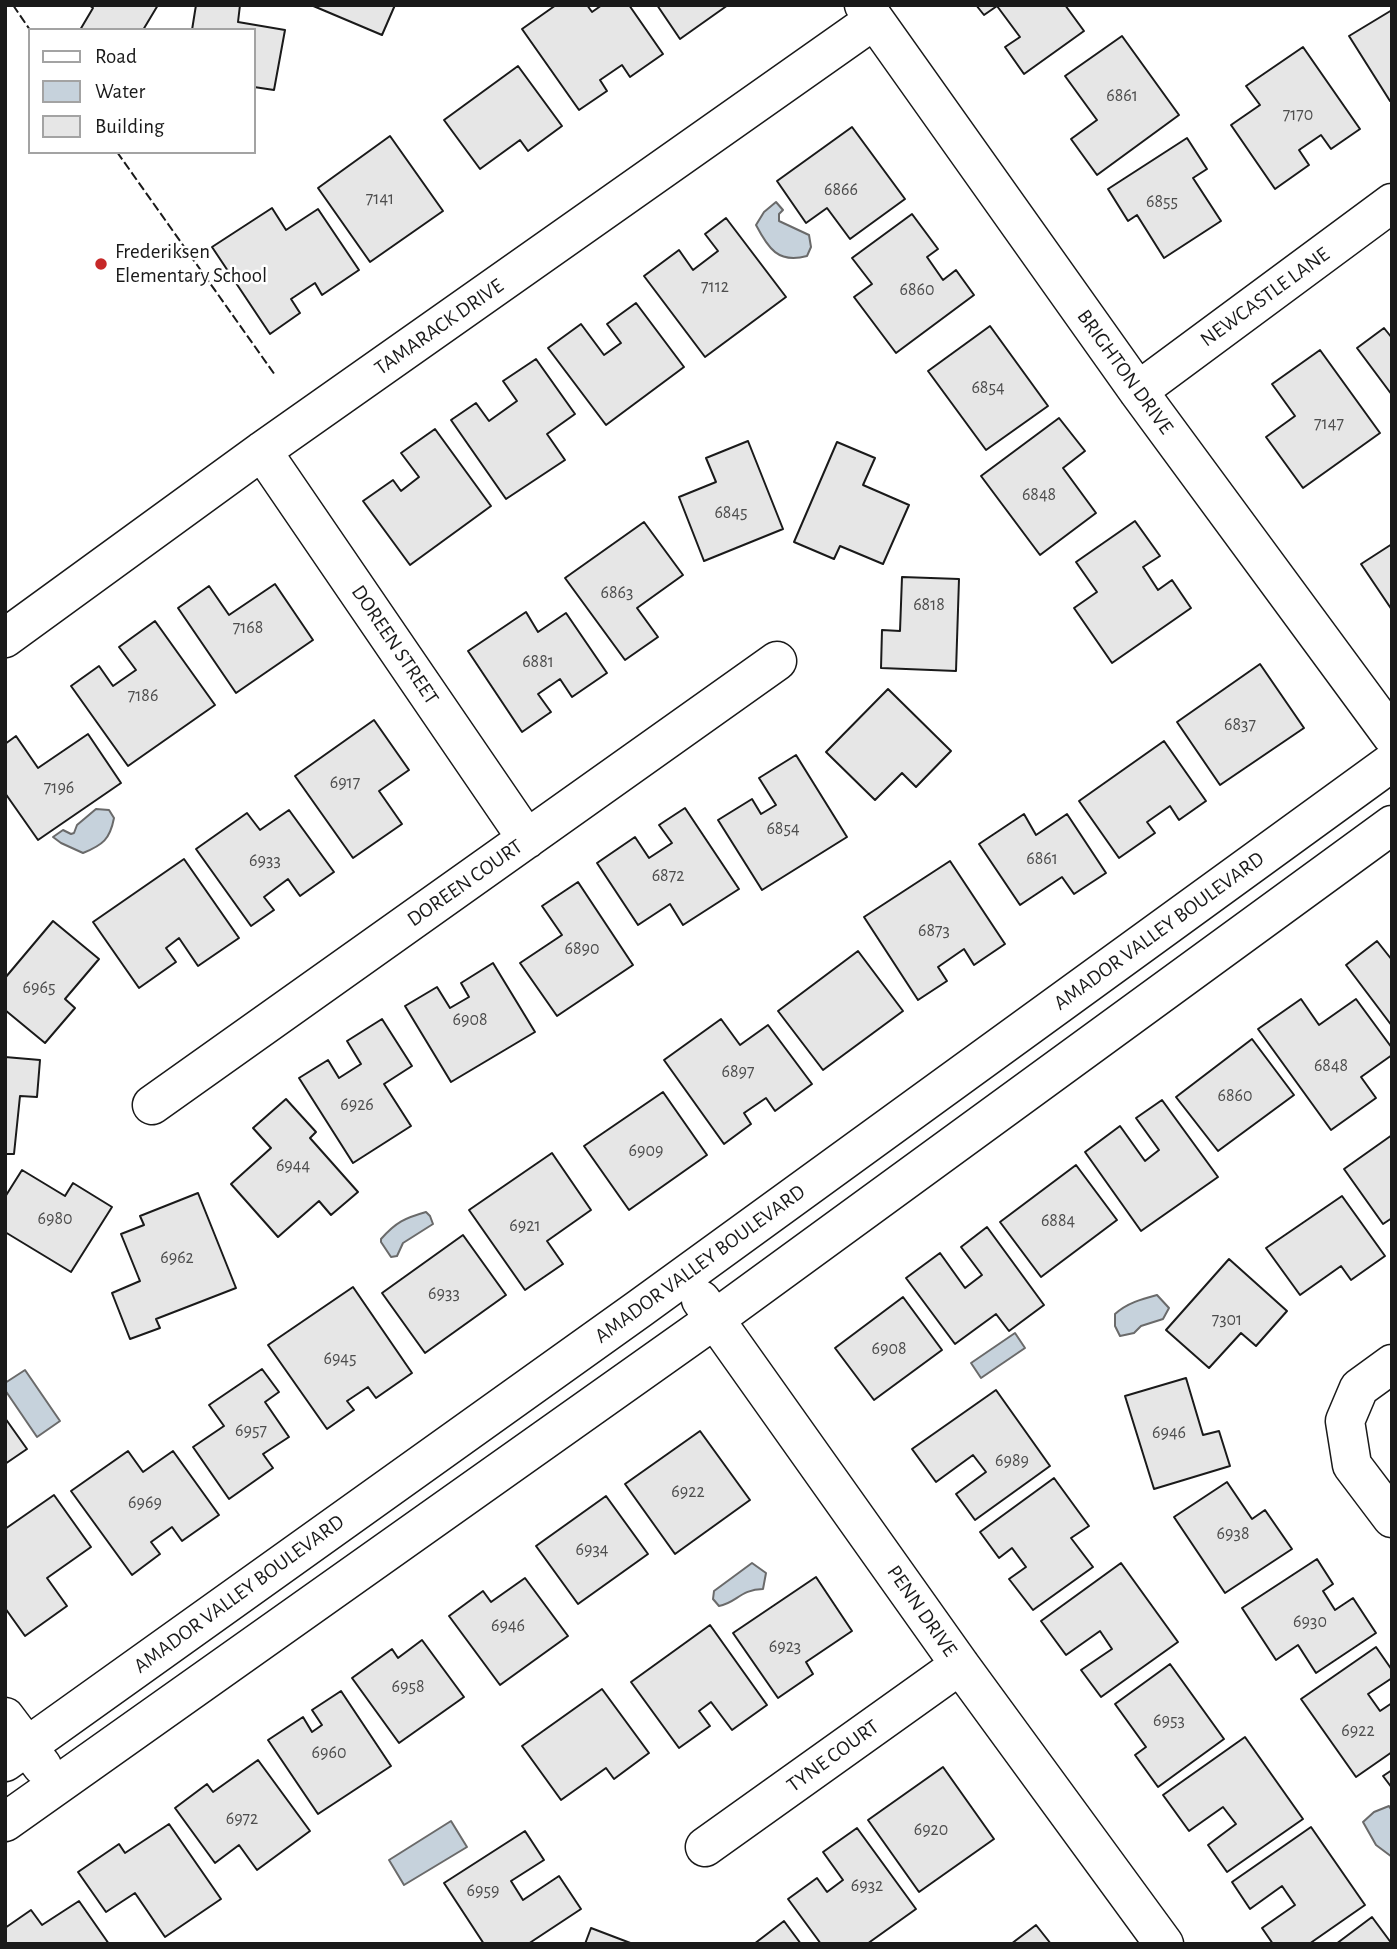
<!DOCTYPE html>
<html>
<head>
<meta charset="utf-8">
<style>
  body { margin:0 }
  #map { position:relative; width:1397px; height:1949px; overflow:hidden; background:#fff; font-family:"Alegreya Sans",sans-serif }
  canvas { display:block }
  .frame { position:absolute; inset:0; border:7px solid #1a1a1a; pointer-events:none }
  .legend { position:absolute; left:28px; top:28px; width:228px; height:126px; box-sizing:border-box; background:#fff; border:2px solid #a3a3a3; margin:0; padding:9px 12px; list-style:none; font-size:21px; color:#1a1a1a }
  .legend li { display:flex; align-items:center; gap:14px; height:35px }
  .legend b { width:35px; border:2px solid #a3a3a3 }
</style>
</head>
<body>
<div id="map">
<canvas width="1397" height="1949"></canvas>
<div class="frame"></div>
<ul class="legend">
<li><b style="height:9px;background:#fff"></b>Road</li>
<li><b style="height:19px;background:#c6d2dc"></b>Water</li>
<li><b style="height:19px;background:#e6e6e6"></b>Building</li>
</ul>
</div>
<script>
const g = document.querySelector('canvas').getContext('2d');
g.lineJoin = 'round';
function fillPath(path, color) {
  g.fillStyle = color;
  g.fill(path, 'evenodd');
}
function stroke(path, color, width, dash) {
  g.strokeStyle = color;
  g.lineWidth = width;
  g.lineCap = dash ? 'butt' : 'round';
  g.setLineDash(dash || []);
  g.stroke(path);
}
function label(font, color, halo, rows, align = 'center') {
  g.font = font + ' "Alegreya Sans",sans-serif';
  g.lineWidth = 5;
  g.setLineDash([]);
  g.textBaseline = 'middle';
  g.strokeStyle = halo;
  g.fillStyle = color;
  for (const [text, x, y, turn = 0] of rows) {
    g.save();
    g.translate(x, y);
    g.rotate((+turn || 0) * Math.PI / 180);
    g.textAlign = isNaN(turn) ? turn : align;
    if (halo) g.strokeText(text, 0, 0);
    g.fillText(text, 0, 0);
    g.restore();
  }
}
const water = new Path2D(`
  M776 202 783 210 779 214V221L809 235 811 247 807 256C778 264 768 248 756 225L764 212Z
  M96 809 109 810 114 818C110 839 103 845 83 853L61 843 53 837 63 830 71 834 74 833 77 825Z
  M426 1212 430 1216 433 1224 403 1243 397 1256 391 1257 381 1242V1239C396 1222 405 1218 426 1212Z
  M1157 1295 1169 1308 1163 1319 1141 1326 1134 1333 1120 1336 1115 1326V1314C1127 1303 1142 1299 1157 1295Z
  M1015 1333 1025 1348 981 1378 971 1363Z
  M25 1370 60 1421 37 1437 5 1390V1383Z
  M752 1563 766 1573 763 1589C741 1589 736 1603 719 1606L713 1599 714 1591Z
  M1389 1806 1392 1811V1857L1376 1845 1363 1822 1374 1812Z
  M451 1821 467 1847 404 1885 389 1860Z`);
fillPath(water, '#c6d2dc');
stroke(water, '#6a6a6a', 2);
const building = new Path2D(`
  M89 5H158L143 30H80L93 8Z
  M196 5H240L238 22 285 30 274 90 254 87V30H192Z
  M311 5H395L382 35Z
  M556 5H587L592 12 602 5H629L663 54 630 77 622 65 600 80 607 91 579 110 522 29Z
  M657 5H728L680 39Z
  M976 5H1065L1084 31 1024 74 1005 47 1020 37 997 6 984 15Z
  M1392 10V100L1390 101 1349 36Z
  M1122 36 1179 115 1097 175 1071 139 1097 120 1065 76Z
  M1303 47 1360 129 1331 149 1321 135 1299 150 1309 165 1275 189 1231 125 1260 105 1246 86Z
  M518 66 562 126 528 151 520 140 480 169 444 120Z
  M852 127 905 199 850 239 827 208 806 223 777 181Z
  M390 136 443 211 370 262 318 188Z
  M1187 138 1207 169 1193 178 1221 221 1164 258 1137 215 1128 221 1108 189Z
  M272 208 286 230 318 209 359 270 322 295 315 283 291 299 300 313 270 334 212 247Z
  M912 214 938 249 927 257 943 280 956 270 974 295 896 353 854 297 872 284 852 258Z
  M726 218 786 297 705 357 644 276 679 250 693 270 718 251 705 234Z
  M636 303 684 367 606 425 548 348 581 324 604 355 621 343 607 324Z
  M990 326 1048 406 986 450 928 371Z
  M1384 328 1392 338V395L1357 348Z
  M1320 350 1380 433 1303 488 1266 437 1295 416 1272 384Z
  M536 359 575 414 547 434 565 460 506 499 451 420 476 403 489 421 517 401 503 381Z
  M1059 418 1085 451 1063 468 1096 513 1040 555 981 476Z
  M435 429 491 506 410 565 363 501 393 480 401 491 419 477 401 453Z
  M748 441 783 529 704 561 679 497 716 482 706 458Z
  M837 442 875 458 863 485 909 505 883 564 840 546 834 559 794 542Z
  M1135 521 1160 556 1143 567 1158 590 1172 580 1191 608 1112 663 1074 608 1097 592 1076 562Z
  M644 522 683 575 637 608 658 637 625 660 565 578Z
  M1392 544V610L1361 564Z
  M902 577 959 579 956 671 881 668 882 630 900 631Z
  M275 584 313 640 236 693 178 608 209 586 229 615Z
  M526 612 538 632 566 613 607 673 572 697 560 679 538 694 551 712 522 732 468 651Z
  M155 621 215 705 128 766 71 686 99 666 113 686 136 670 119 647Z
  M1260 664 1304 728 1220 785 1177 722Z
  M888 689 951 751 916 787 902 773 875 800 826 752Z
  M374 720 409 770 379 791 402 824 353 858 295 776Z
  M88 734 121 783 38 840 5 793V744L16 736 38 768Z
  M1164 741 1206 801 1179 820 1170 806 1147 822 1155 833 1119 858 1079 801Z
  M796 755 847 837 762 890 718 820 752 799 761 814 776 805 759 778Z
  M685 808 739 889 683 925 670 904 638 925 597 863 635 837 649 858 672 843 659 825Z
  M289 810 334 872 300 896 288 879 264 897 274 910 251 926 196 849 247 813 260 830Z
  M1024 814 1036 835 1067 814 1106 873 1074 894 1062 877 1020 905 979 844Z
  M184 859 239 938 198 966 179 938 166 948 176 962 139 988 93 922Z
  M950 861 1005 944 974 965 964 949 938 967 947 981 918 1000 864 917Z
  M578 882 633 965 557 1016 520 963 562 935 542 906Z
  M53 921 99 959 65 999 75 1008 45 1043 5 1010V978Z
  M1377 941 1392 960V1026L1346 965Z
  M858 951 903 1011 823 1070 778 1011Z
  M493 963 535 1032 451 1082 405 1006 437 987 450 1008 469 997 461 983Z
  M1301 999 1319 1025 1356 999 1392 1048V1055L1361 1077 1376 1098 1331 1130 1258 1029Z
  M382 1019 412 1066 384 1084 411 1126 353 1163 299 1078 328 1060 339 1078 361 1064 347 1041Z
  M721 1019 740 1045 768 1025 812 1084 775 1111 766 1098 744 1113 751 1124 724 1144 664 1060Z
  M1252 1039 1294 1095 1218 1151 1176 1097Z
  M5 1057 40 1060 37 1097 20 1096 14 1154H5Z
  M663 1092 707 1155 629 1210 584 1146Z
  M286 1099 316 1132 310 1138 358 1192 331 1215 319 1201 278 1237 231 1184 271 1148 253 1128Z
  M1162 1100 1218 1177 1141 1231 1085 1152 1120 1126 1145 1161 1159 1150 1136 1118Z
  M1392 1135V1218L1383 1224 1344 1169Z
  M552 1153 591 1210 547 1241 563 1264 525 1290 469 1210Z
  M1076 1165 1117 1220 1041 1277 1000 1222Z
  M22 1170 65 1196 73 1183 112 1207 71 1272 5 1232V1197Z
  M198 1193 236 1288 156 1319 160 1328 130 1339 112 1293 140 1281 121 1234 144 1225 140 1216Z
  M1342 1196 1385 1256 1351 1280 1341 1266 1300 1295 1266 1248Z
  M987 1227 1044 1305 1009 1331 996 1314 955 1344 906 1278 940 1253 965 1288 982 1275 961 1247Z
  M463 1235 506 1295 425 1353 382 1293Z
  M1229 1259 1287 1311 1256 1346 1241 1333 1209 1368 1166 1330Z
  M353 1287 412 1373 376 1398 368 1387 347 1401 354 1410 327 1429 268 1345Z
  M903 1297 942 1350 874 1400 835 1348Z
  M262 1369 279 1392 265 1402 289 1437 263 1454 273 1468 229 1499 193 1447 224 1426 209 1405Z
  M1186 1378 1203 1435 1219 1431 1230 1466 1154 1489 1125 1396Z
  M996 1390 1050 1466 975 1520 956 1494 986 1472 973 1455 936 1482 912 1449Z
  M5 1418 27 1449 5 1464Z
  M700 1431 750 1500 675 1554 625 1484Z
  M128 1451 143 1472 173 1451 219 1515 182 1541 172 1527 151 1542 160 1554 132 1575 71 1491Z
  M1054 1478 1089 1526 1071 1538 1093 1567 1033 1610 1009 1579 1026 1567 1012 1548 999 1558 980 1532Z
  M1227 1482 1252 1519 1265 1510 1292 1549 1225 1593 1174 1517Z
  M54 1495 91 1547 47 1578 67 1606 25 1636 5 1608V1529Z
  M606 1496 648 1554 578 1604 536 1546Z
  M1317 1559 1333 1584 1323 1591 1335 1610 1353 1598 1376 1633 1316 1673 1298 1645 1276 1660 1242 1608Z
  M1121 1563 1178 1642 1101 1697 1081 1670 1112 1649 1100 1631 1066 1655 1041 1621Z
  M816 1577 852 1631 806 1662 813 1674 778 1698 733 1633Z
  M525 1578 568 1636 500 1685 449 1616 483 1591 491 1602Z
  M710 1625 767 1705 732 1730 711 1702 699 1711 710 1726 679 1748 631 1682Z
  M422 1640 464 1697 399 1743 352 1678 392 1649 398 1658Z
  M1376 1647 1392 1670V1678L1368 1694 1380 1711 1392 1703V1752L1356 1777 1301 1699Z
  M1170 1664 1224 1739 1158 1787 1135 1755 1146 1747 1115 1704Z
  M602 1689 649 1753 614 1779 606 1768 561 1800 522 1746Z
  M341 1691 391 1766 318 1814 268 1740 303 1717 312 1732 322 1725 312 1710Z
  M1245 1737 1303 1819 1227 1872 1208 1845 1236 1824 1223 1807 1189 1831 1163 1795Z
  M258 1760 310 1831 257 1870 239 1845 215 1863 175 1808 207 1784 213 1792Z
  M943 1767 994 1839 919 1892 868 1820Z
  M1392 1770V1788L1383 1776Z
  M169 1824 221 1899 165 1937 135 1893 106 1912 78 1872 119 1844 125 1853Z
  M1311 1827 1365 1905 1309 1944H1273L1262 1928 1295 1905 1282 1886 1250 1909 1232 1882Z
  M857 1828 916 1909 867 1944H821L788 1899 817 1878 827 1892 843 1880 823 1852Z
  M525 1831 544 1860 511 1881 523 1900 559 1876 581 1909 528 1944H484L444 1883Z
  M79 1901 109 1944H5V1928L31 1910 42 1925Z
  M1372 1917 1392 1944H1336Z
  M784 1921 801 1944H754Z
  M1036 1925 1051 1944H1011Z
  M591 1928 633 1944H585Z`);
fillPath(building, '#e6e6e6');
stroke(building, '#1a1a1a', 2);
const minor = new Path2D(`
  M864 5 1138 391 1392 736
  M1138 391 1392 203
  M262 451 527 839
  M5 638 262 451 874 20
  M152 1105 777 661
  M701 1300 960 1665 1164 1944
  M1392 1364 1359 1388 1345 1421 1352 1465 1392 1518
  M5 1717 42 1766
  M5 1762 639 1309 1392 762
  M5 1822 715 1319 1392 825
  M705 1847 960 1665`);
stroke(minor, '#1a1a1a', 41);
stroke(minor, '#fff', 38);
stroke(new Path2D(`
  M13 5 30 30
  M117 152 275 375`), '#1a1a1a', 2, [9, 3.5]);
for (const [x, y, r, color] of [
  [101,264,7,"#c62828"]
]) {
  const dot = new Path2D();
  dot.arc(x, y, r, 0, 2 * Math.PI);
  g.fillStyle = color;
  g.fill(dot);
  stroke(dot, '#fff', 2.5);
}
label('18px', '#4d4d4d', null, [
  ["6861",1122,96],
  ["7170",1298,115],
  ["6866",841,190],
  ["7141",380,199],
  ["6855",1162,202],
  ["7112",715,287],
  ["6860",917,290],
  ["6854",988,388],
  ["7147",1329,424],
  ["6848",1039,495],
  ["6845",731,513],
  ["6863",617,593],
  ["6818",929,605],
  ["7168",248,628],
  ["6881",538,662],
  ["7186",143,696],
  ["6837",1240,725],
  ["6917",345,783],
  ["7196",59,788],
  ["6854",783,829],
  ["6861",1042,859],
  ["6933",265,861],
  ["6872",668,876],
  ["6873",934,931],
  ["6890",582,949],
  ["6965",39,988],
  ["6908",470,1020],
  ["6848",1331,1066],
  ["6897",738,1072],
  ["6860",1235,1096],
  ["6926",357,1105],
  ["6909",646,1151],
  ["6944",293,1166],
  ["6980",55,1219],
  ["6884",1058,1221],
  ["6921",525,1226],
  ["6962",177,1258],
  ["6933",444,1294],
  ["7301",1227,1320],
  ["6908",889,1349],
  ["6945",340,1359],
  ["6957",251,1431],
  ["6946",1169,1433],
  ["6989",1012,1461],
  ["6922",688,1492],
  ["6969",145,1503],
  ["6938",1233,1534],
  ["6934",592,1550],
  ["6930",1310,1622],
  ["6946",508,1626],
  ["6923",785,1647],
  ["6958",408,1687],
  ["6953",1169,1721],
  ["6922",1358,1731],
  ["6960",329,1753],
  ["6972",242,1819],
  ["6920",931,1830],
  ["6932",867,1886],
  ["6959",483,1891]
]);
label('21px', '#1a1a1a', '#fff', [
  ["Frederiksen",115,252],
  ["Elementary School",115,276]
], 'left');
label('21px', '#1a1a1a', '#fff', [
  ["NEWCASTLE LANE",1265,297,-36],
  ["TAMARACK DRIVE",439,327,-35],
  ["BRIGHTON DRIVE",1125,372,54],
  ["DOREEN STREET",395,645,56],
  ["DOREEN COURT",465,883,-35],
  ["AMADOR VALLEY BOULEVARD",1159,931,-36],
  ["AMADOR VALLEY BOULEVARD",700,1264,-36],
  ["AMADOR VALLEY BOULEVARD",239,1594,-36],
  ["PENN DRIVE",922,1611,55],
  ["TYNE COURT",833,1756,-36]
]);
</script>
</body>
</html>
